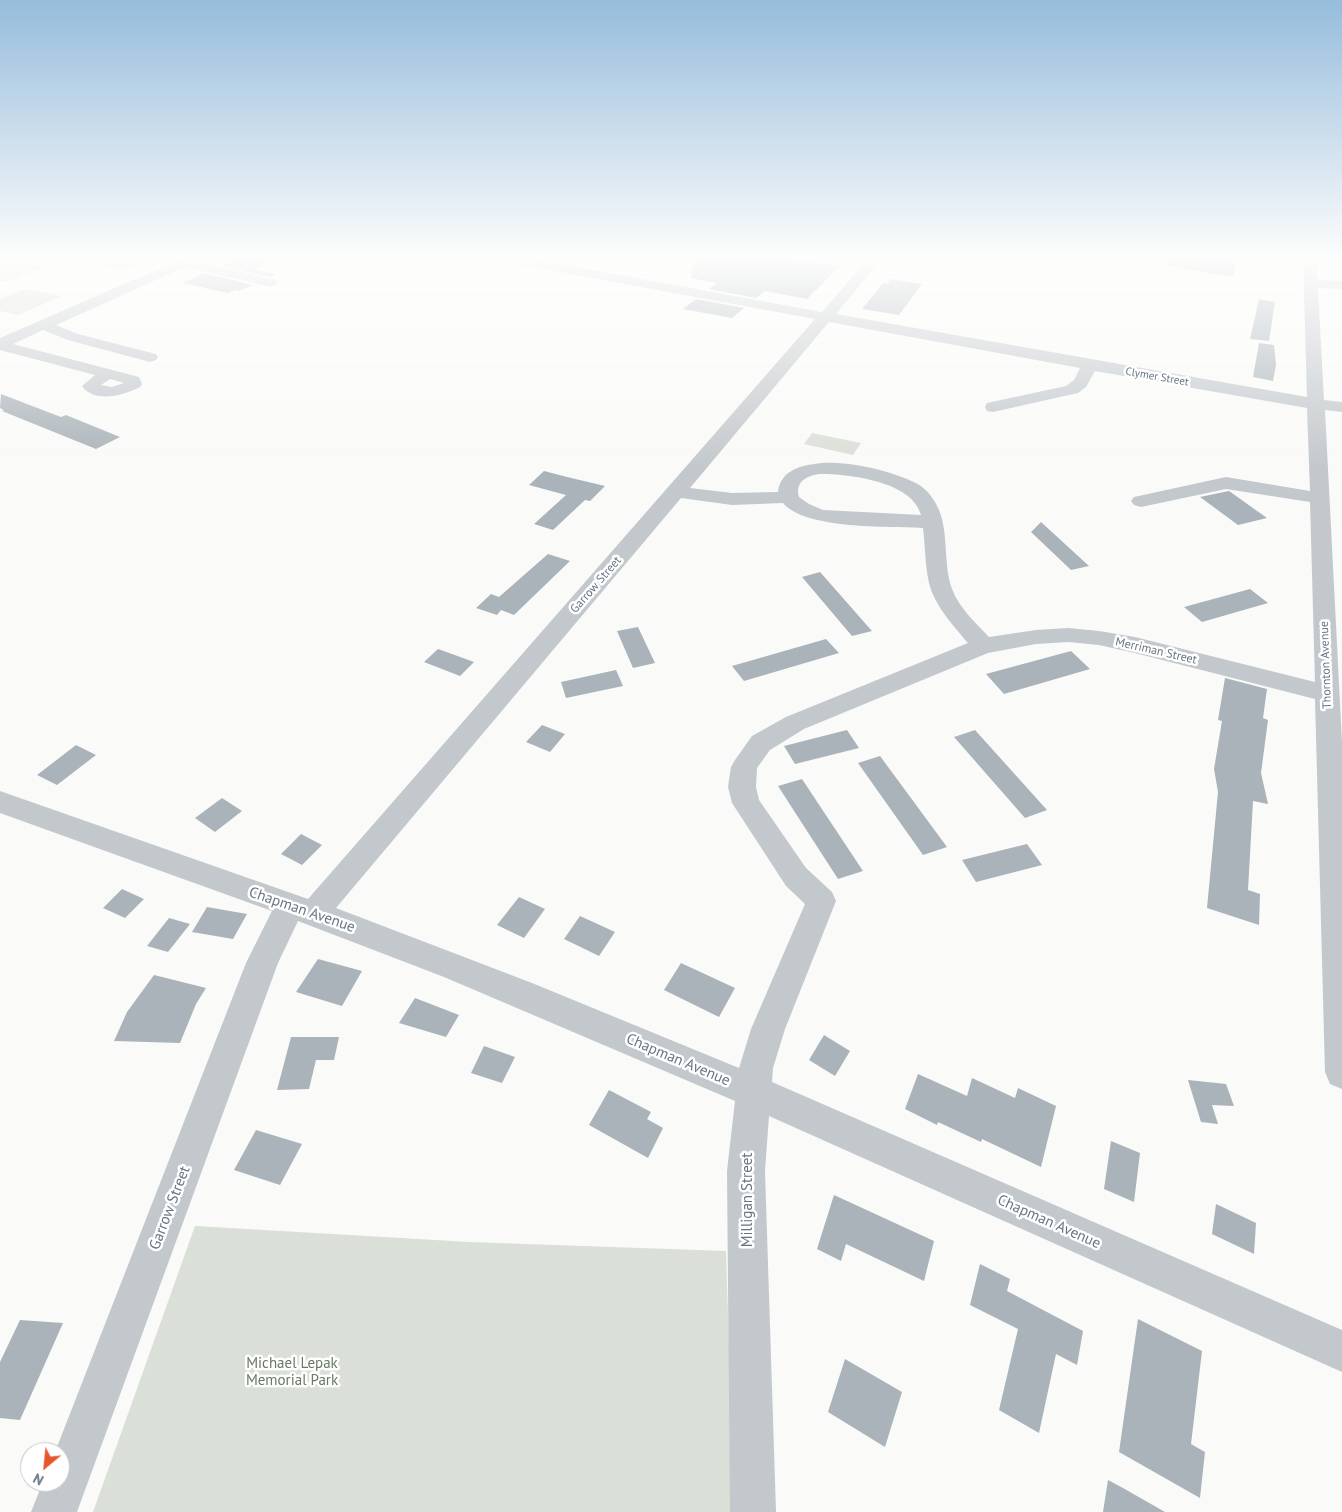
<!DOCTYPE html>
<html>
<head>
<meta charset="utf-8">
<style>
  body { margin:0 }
  #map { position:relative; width:1342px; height:1512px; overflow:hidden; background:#fafaf8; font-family:"PT Sans",sans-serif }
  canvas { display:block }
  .north { position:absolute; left:20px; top:1442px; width:50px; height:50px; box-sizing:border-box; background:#fff; border:1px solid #c1c8cd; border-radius:50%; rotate:208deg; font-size:14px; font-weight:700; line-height:20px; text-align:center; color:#657683 }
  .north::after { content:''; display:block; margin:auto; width:18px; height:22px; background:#e4572e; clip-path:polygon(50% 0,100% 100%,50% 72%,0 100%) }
</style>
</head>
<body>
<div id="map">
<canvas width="1342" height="1512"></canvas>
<div class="north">N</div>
</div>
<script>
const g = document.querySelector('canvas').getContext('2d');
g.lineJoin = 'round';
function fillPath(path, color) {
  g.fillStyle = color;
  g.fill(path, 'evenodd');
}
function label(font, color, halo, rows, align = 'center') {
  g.font = font + ' "PT Sans",sans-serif';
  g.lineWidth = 5;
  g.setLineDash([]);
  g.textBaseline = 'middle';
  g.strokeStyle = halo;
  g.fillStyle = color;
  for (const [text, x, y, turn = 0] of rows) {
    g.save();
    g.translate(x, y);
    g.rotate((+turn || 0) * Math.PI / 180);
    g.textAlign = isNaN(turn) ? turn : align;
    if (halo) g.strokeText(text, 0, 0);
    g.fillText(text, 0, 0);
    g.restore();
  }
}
fillPath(new Path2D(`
  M99 257H154L124 270 86 262Z
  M9 259 44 267 6 282 0 280V263Z
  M25 289 62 296 18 315 0 311V299Z
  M812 433 861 443 853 455 804 444Z
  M195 1226 469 1242 726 1251 734 1512H93Z`), '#dadfd7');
fillPath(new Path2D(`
  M240 257H281L255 269 276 274 270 277 221 266Z
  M692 257H783L840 266 807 299 765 291 756 298 709 289 717 283 691 278Z
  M1168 257H1227L1237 259 1233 277 1167 266Z
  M204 273 253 285 239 291 235 290 228 293 183 283Z
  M891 279 922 284 899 315 862 309 883 283 887 284Z
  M696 299 744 308 732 318 683 309Z
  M1259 299 1275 302 1269 341 1250 339Z
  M1259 343 1274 345 1276 365 1273 381 1253 377Z
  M1 394 61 417 66 415 120 437 96 449 2 411 4 410 0 408Z
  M544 471 567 477 605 486 590 501 585 500 553 530 534 524 566 495 529 485Z
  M1229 491 1267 518 1238 525 1200 497Z
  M1041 522 1089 566 1071 570 1031 532Z
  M548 554 570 561 514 615 501 610 497 615 476 608 491 594 499 597Z
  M820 572 872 631 852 636 802 577Z
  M1250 589 1268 603 1202 622 1184 607Z
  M638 627 655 663 633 668 617 631Z
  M826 639 839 653 744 681 732 666Z
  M438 649 474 662 460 676 424 662Z
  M1071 651 1090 669 1004 694 986 674Z
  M616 670 623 686 566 698 561 682Z
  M1225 678 1267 689 1263 718 1268 720 1261 773 1268 804 1253 801 1248 890 1260 894 1259 925 1207 908 1218 792 1214 769 1222 721 1218 720Z
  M542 725 565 734 550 752 526 742Z
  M847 730 859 748 795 764 784 746Z
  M975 730 1047 810 1025 818 954 737Z
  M76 745 96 755 57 785 37 775Z
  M880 756 947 847 923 855 858 763Z
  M802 779 863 871 838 879 778 786Z
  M222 798 242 811 215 832 195 818Z
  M301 834 322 845 302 865 281 854Z
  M1027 844 1042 865 976 882 962 860Z
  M122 889 144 899 125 918 103 908Z
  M519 897 545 909 524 938 497 925Z
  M207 907 247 914 233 939 192 932Z
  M580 916 615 932 599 956 564 939Z
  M169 918 190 924 168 952 147 946Z
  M318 959 362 971 342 1006 296 992Z
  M681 963 735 988 719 1017 664 990Z
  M154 975 206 988 196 1004 180 1043 114 1041 127 1012Z
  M415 998 459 1015 446 1037 399 1023Z
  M824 1035 850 1051 835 1076 809 1060Z
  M291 1037H339L334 1060H316L309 1089 277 1090Z
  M484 1046 515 1057 502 1083 471 1073Z
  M918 1074 967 1096 972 1078 1015 1098 1018 1088 1056 1106 1041 1167 982 1139 981 1142 938 1122 937 1125 905 1109Z
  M1188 1080 1226 1084 1234 1106 1212 1105 1218 1124 1201 1122Z
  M609 1090 651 1112 647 1119 663 1128 648 1158 589 1125Z
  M256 1130 302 1144 280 1185 234 1170Z
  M1111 1141 1140 1153 1134 1202 1104 1189Z
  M834 1195 934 1241 924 1281 846 1244 841 1261 817 1249Z
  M1216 1204 1256 1223 1254 1254 1212 1234Z
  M980 1264 1010 1279 1007 1291 1083 1331 1077 1365 1056 1354 1039 1433 999 1410 1018 1329 970 1305Z
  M1138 1319 1202 1351 1191 1444 1205 1452 1200 1498 1119 1452Z
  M20 1320 63 1323 20 1420 0 1418V1362Z
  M845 1359 902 1392 885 1447 828 1412Z
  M1108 1480 1123 1488 1165 1512H1103Z`), '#aab3b9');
fillPath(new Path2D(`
  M186 257H203L196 262 276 280 278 283 271 287 185 267 56 325 78 334 156 354 158 357 156 360 150 362 68 340 43 330 13 344 139 377 142 384 140 387C124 395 95 404 82 386L95 375 0 350V338ZM110 379 124 383 112 387 101 385Z
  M494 257H522L822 312 863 264 836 260 835 257H883L836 314 1307 397 1303 257H1317L1318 280 1342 281V289L1318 288 1324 400 1342 402V412L1325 410 1342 742V1089L1330 1084 1325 1072 1315 699 1135 653 1099 645 1068 642 1036 644 988 653 804 729 770 750 757 768 756 787 759 800 806 868 832 892 836 901 785 1029 773 1068 772 1082 1342 1330V1372L769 1116 765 1171 776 1512H730L727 1171 735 1101 444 977 298 921 278 963 77 1512H31L43 1482H60V1452H55L246 963 272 911 0 813V791L308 899 815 319 500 261ZM829 322 1080 368 1074 380 1066 386 987 403 985 407 987 411 993 412 1078 393 1086 387 1095 371 1307 408 1310 491 1226 477 1134 497 1131 501 1134 505 1141 507 1226 489 1310 502 1315 682 1135 637 1099 631 1068 628 1036 630 989 637C976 623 959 608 952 589 943 564 949 535 939 510 935 501 929 492 921 486 896 471 842 459 814 464 797 466 780 473 778 492L732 493 690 488ZM819 474C849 474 912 481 921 515L823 510 809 504 799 497C795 483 805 476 819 474ZM681 498 732 505 783 503C806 530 889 526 923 528 925 544 925 561 928 578 932 603 952 624 968 643L786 717 752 736 735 760 731 767 728 787 732 803 786 886 805 904 751 1029 739 1068 532 983 336 908Z`), '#c3c8cc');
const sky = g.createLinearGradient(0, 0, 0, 469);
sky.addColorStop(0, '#96bcdc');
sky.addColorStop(0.55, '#fdfdfc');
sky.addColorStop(1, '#fdfdfc00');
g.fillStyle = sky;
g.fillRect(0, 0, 1342, 469);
label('11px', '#657683', '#fff', [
  ["Clymer Street",1157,377,10]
]);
label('12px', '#657683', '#fff', [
  ["Garrow Street",596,585,-49],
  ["Merriman Street",1156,651,13],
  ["Thornton Avenue",1326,665,-92]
]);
label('15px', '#657683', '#fff', [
  ["Chapman Avenue",302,910,19],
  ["Chapman Avenue",678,1060,23],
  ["Milligan Street",748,1200,-90],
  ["Garrow Street",170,1208,-69],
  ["Chapman Avenue",1049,1222,24]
]);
label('15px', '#687a64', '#fff', [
  ["Michael Lepak",292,1364],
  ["Memorial Park",292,1381]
]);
</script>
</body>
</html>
